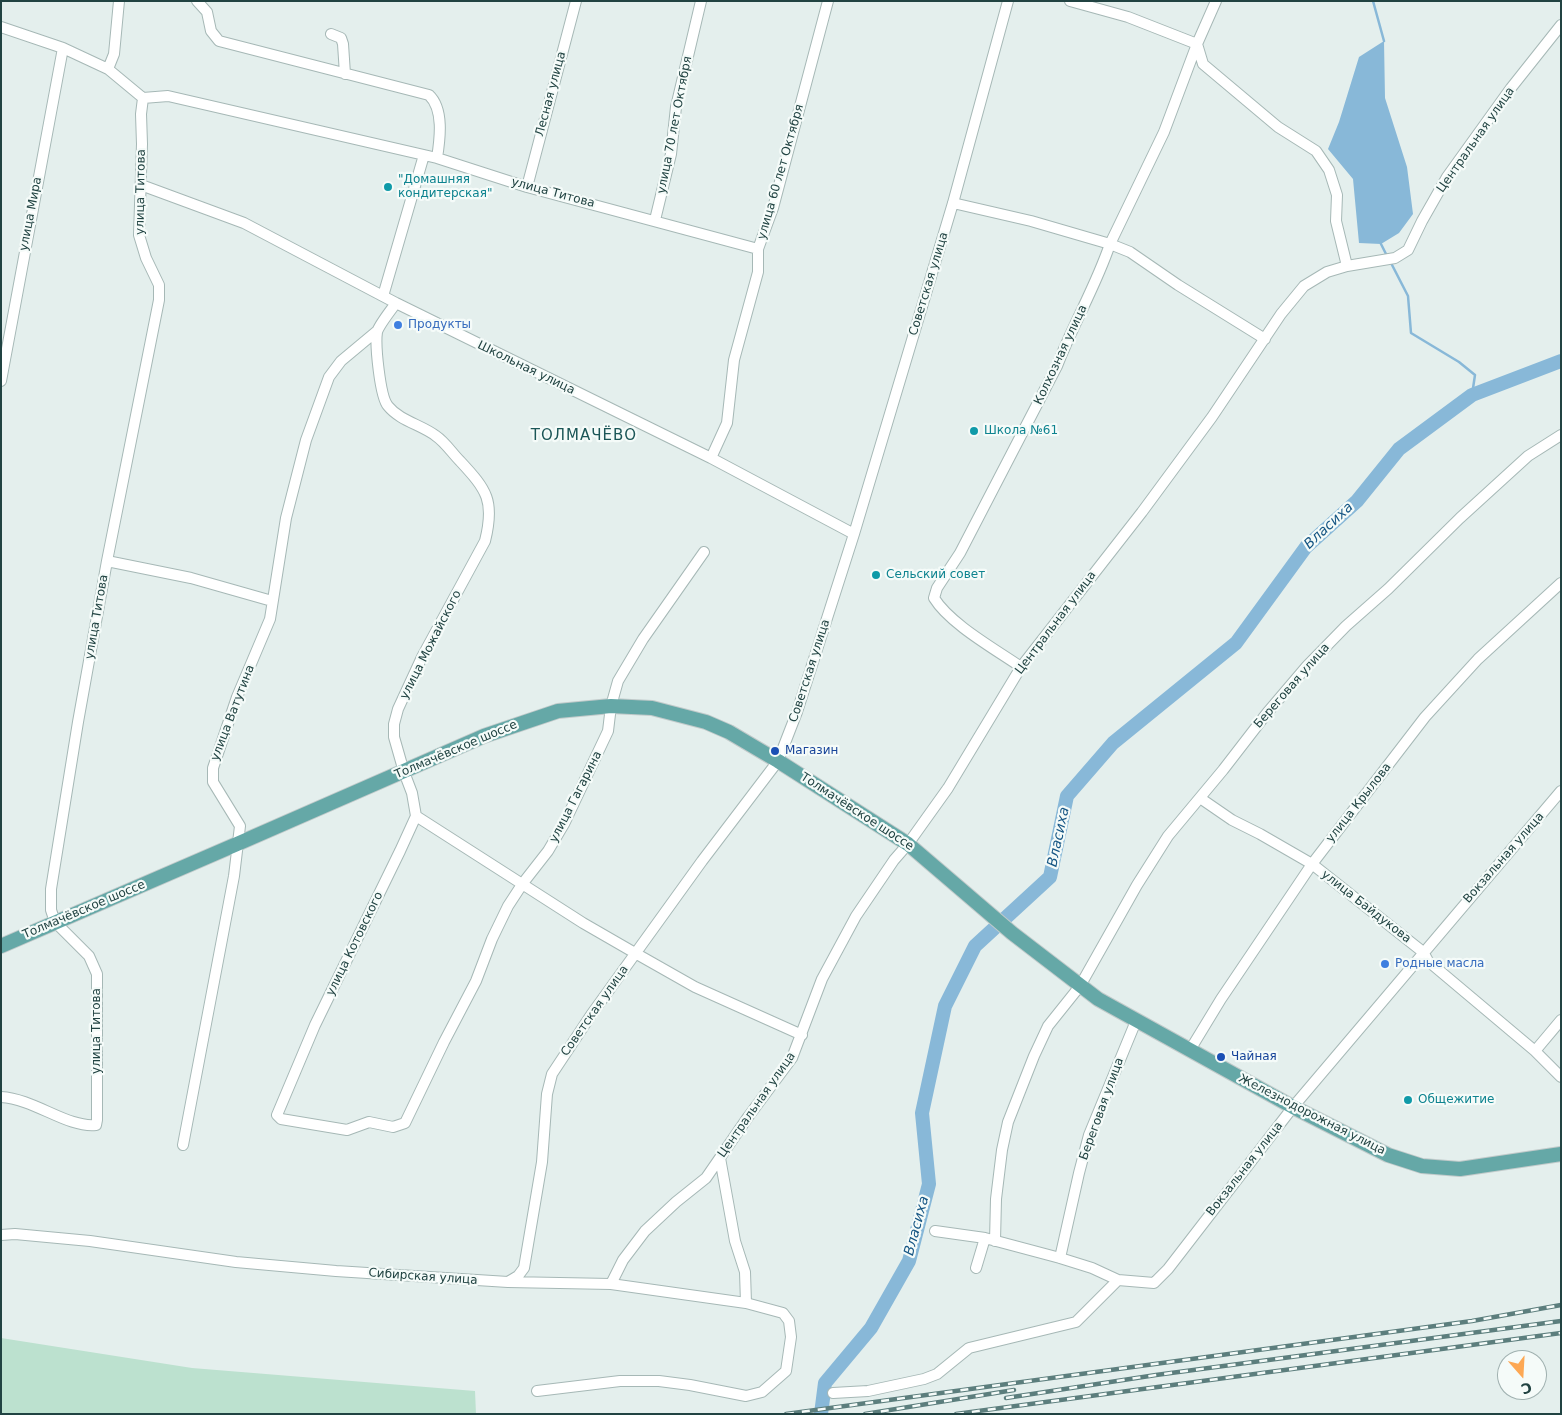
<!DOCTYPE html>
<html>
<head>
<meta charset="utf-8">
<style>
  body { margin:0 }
  #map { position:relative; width:1562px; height:1415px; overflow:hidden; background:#e4efed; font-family:"DejaVu Sans",sans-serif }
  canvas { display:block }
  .frame { position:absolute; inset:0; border:2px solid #214342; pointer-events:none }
  .north { position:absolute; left:1497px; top:1350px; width:50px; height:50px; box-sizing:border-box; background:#f5fbf9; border:1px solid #a0b1b0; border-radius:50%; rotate:161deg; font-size:14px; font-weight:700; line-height:20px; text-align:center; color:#214342 }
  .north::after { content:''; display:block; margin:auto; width:18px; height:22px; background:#fda854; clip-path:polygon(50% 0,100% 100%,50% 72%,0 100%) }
</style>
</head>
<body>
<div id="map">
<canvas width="1562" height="1415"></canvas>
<div class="frame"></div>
<div class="north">С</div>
</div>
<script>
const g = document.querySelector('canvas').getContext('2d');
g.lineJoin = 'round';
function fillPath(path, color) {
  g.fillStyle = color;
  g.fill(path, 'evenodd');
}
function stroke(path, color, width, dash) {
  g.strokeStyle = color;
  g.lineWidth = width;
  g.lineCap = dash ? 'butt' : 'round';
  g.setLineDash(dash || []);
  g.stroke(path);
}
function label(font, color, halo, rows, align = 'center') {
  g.font = font + ' "DejaVu Sans",sans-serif';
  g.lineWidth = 4.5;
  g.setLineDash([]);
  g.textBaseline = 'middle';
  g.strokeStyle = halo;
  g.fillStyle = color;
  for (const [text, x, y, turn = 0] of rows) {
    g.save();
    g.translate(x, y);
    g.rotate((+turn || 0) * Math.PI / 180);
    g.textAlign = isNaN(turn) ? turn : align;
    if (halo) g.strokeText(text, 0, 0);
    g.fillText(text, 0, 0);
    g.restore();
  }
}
fillPath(new Path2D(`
  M1 1338 192 1368 475 1391 476 1414H1Z`), '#bce1cf');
fillPath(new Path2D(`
  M1384 41 1385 98 1407 167 1413 214 1399 233 1381 244 1359 243 1353 179 1328 149 1339 122 1359 57Z`), '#88b8d8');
stroke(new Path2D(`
  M1373 1 1384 41
  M1381 244 1387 256
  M1390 261 1408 296 1411 333 1459 362 1475 375 1472 395`), '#88b8d8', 2.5);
stroke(new Path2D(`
  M821 1414 825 1383 871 1328 909 1261 929 1184 922 1113 945 1006 975 946 1050 877 1067 796 1113 743 1236 643 1306 547 1357 501 1399 449 1472 395 1561 361`), '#88b8d8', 14);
const minor = new Path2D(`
  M197 1 207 12 211 31 219 41 429 95C444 109 440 139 437 158
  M1070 1 1128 17 1197 44 1203 64 1278 127 1316 151 1329 170 1337 195 1336 221 1347 266
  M1 27 63 48 108 69 143 98 168 96 437 158 527 187 758 249
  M331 34 341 38 343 44 345 74
  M108 69 114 54 119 1
  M141 185 244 223 396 303 711 458 854 534
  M527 187 576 1
  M953 203 1031 221 1110 244 1130 252 1178 285 1265 339
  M655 220 671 154 676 107 701 1
  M383 296 424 155
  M396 303C391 310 379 325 377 332 375 345 380 397 388 406 400 421 422 425 436 436 445 442 452 453 460 461 487 490 495 501 485 541L422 657 398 709 394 724V737L404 772 412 793 416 816 400 851 315 1025 277 1115 281 1119 347 1130 369 1122 393 1127 405 1123 444 1042 476 981 492 939 508 906 523 883 548 851 564 824 608 731 611 706 618 681 643 639 704 552
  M1 381 63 48
  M711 458 727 423 734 360 758 272V249L773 208 828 1
  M107 561 191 578 272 601
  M1021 667C995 649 950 624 934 598L937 588 960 553 1057 366C1073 324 1096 286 1110 244L1164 132 1197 44 1216 1
  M1200 798 1232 820 1260 834 1312 864 1423 952 1428 961 1535 1051 1561 1077
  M416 816 583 923 635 953 695 987 802 1035
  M1190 1050 1221 999 1312 864 1425 717 1478 659 1561 583
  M1535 1051 1561 1020
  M1 1097C35 1099 67 1128 96 1125L97 1120V974L89 956 55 922 51 910V889L78 722 107 561 159 300V285L146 258 139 235 142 144 141 114 143 98
  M183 1145 234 876 240 826 213 782V768L237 697 270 619 286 518 306 440 329 377 341 361 377 331
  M720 1158 735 1241 745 1272 746 1303
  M935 1231 985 1238 1060 1258 1092 1268 1118 1280 1154 1283 1168 1269 1293 1107 1561 791
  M1 1235 15 1234 90 1241 236 1262 336 1271 508 1282 611 1284 746 1303 783 1313 789 1321 791 1337 786 1371 762 1392 746 1396 690 1385 659 1381H620L537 1391
  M995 1241 996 1199 1002 1150 1008 1122 1034 1056 1048 1026 1080 986 1137 885 1168 836 1223 770 1267 713 1307 666 1346 626 1388 589 1460 518 1528 456 1561 435
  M1060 1258 1079 1173 1089 1135 1136 1021
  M976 1268 985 1238
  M508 1282 518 1276 524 1268 542 1162 547 1094 552 1074 591 1015 702 861 778 761 797 712 854 534 953 203 1008 1
  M611 1284 623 1260 645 1231 676 1202 706 1178 748 1117 792 1058 822 979 856 916 894 860 908 844 948 788 1021 667 1142 512 1212 417 1281 314 1304 286 1327 272 1347 266 1395 258 1408 250 1422 221 1447 177 1511 88 1561 25
  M833 1393 868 1391 924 1379 937 1374 969 1348 1076 1322 1118 1280`);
const major = new Path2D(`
  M1 946 237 844 484 736 558 711 611 706 652 708 706 722 729 732 778 761 908 844 1012 933 1098 999 1293 1107 1388 1155 1422 1166 1460 1169 1561 1154`);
stroke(minor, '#a6b8b6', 12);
stroke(major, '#c1caca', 16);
stroke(minor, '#fff', 10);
stroke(major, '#65a8a7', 14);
const rail = new Path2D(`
  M1006 1398 1156 1375 1561 1321
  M786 1414 1472 1321 1561 1305
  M865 1414 1014 1390
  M956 1414 1561 1333`);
stroke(rail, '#5c7e7d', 4.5);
stroke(rail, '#f5fbf9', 2.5, [8]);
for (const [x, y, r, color] of [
  [388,187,5,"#0f9aa8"],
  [398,325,5,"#3f7fe0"],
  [974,431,5,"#0f9aa8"],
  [876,575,5,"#0f9aa8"],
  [775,751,5,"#1a4fb4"],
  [1385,964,5,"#3f7fe0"],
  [1221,1057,5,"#1a4fb4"],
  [1408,1100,5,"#0f9aa8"]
]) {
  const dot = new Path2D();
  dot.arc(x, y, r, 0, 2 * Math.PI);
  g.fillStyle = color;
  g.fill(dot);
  stroke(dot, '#f5fbf9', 2);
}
label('12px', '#214342', '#f5fbf9', [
  ["Лесная улица",551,94,-75],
  ["улица 70 лет Октября",675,125,-79],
  ["Центральная улица",1476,140,-55],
  ["улица 60 лет Октября",781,172,-74],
  ["улица Титова",141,192,-89],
  ["улица Титова",553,193,15],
  ["улица Мира",31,214,-79],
  ["Советская улица",929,284,-73],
  ["Колхозная улица",1061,355,-65],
  ["Школьная улица",526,368,26],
  ["улица Титова",97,617,-80],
  ["Центральная улица",1056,623,-53],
  ["улица Можайского",431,645,-63],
  ["Советская улица",810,671,-72],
  ["Береговая улица",1292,686,-49],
  ["улица Ватутина",233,713,-69],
  ["Толмачёвское шоссе",456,750,-23],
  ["улица Гагарина",576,797,-63],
  ["улица Крылова",1359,803,-52],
  ["Толмачёвское шоссе",857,812,33],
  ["Вокзальная улица",1504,858,-49],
  ["улица Байдукова",1366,907,38],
  ["Толмачёвское шоссе",84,910,-23],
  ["улица Котовского",355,944,-64],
  ["Советская улица",595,1011,-55],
  ["улица Титова",97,1031,-90],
  ["Центральная улица",757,1105,-55],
  ["Береговая улица",1102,1109,-70],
  ["Железнодорожная улица",1312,1115,27],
  ["Вокзальная улица",1245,1169,-52],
  ["Сибирская улица",423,1277,4]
]);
label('12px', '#0d838f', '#f5fbf9', [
  ["\"Домашняя",398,180],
  ["кондитерская\"",398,194],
  ["Школа №61",984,431],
  ["Сельский совет",886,575],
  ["Общежитие",1418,1100]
], 'left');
label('12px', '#366cbe', '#f5fbf9', [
  ["Продукты",408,325],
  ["Родные масла",1395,964]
], 'left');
label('12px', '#164399', '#f5fbf9', [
  ["Магазин",785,751],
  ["Чайная",1231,1057]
], 'left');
label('italic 14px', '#165684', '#f5fbf9', [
  ["Власиха",1329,526,-43],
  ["Власиха",1059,837,-78],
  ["Власиха",917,1226,-75]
]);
g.letterSpacing = '1px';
label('15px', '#1b5657', '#f5fbf9', [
  ["ТОЛМАЧЁВО",584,436]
]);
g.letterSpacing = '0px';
</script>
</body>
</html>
